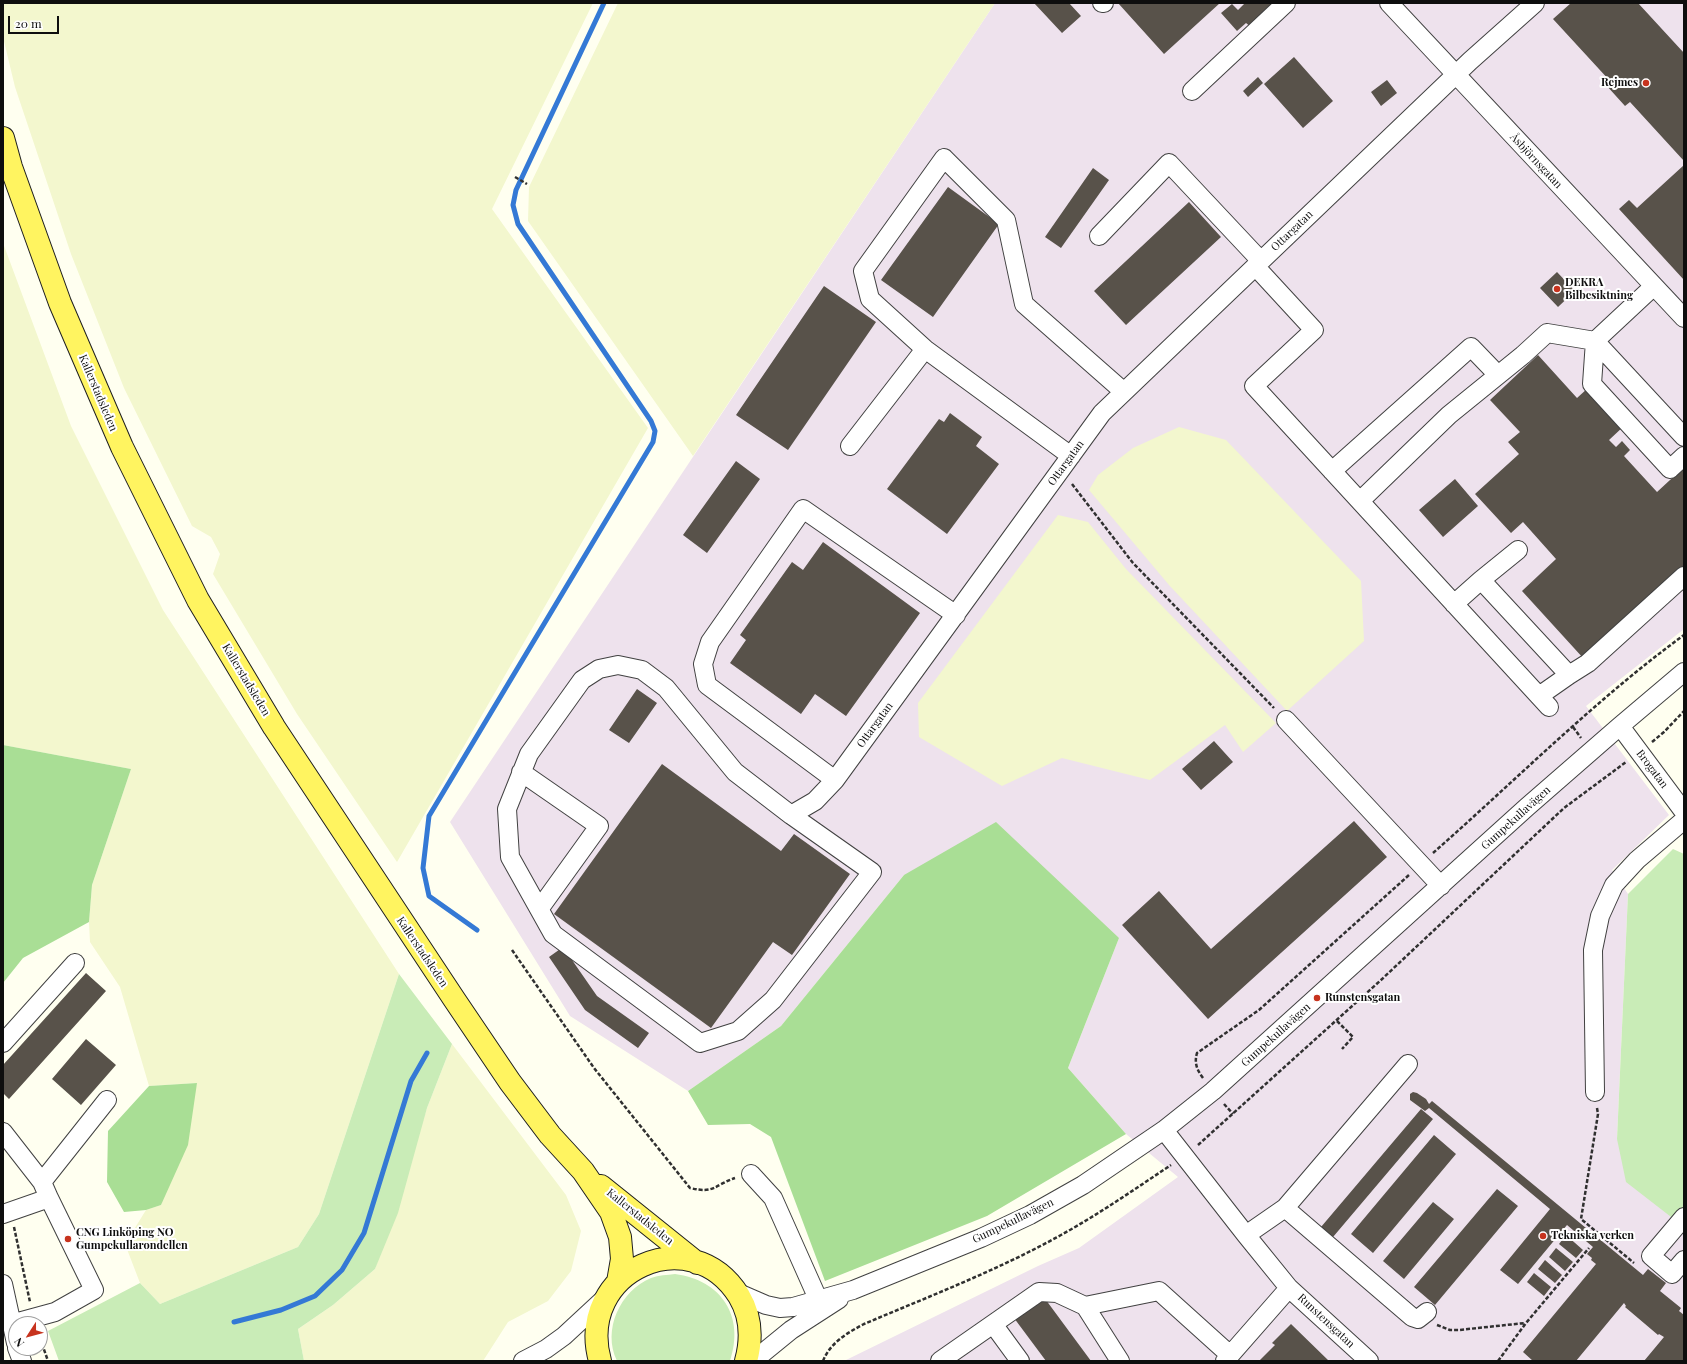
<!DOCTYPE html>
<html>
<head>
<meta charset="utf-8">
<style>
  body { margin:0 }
  #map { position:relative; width:1687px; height:1364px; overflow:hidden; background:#fffff0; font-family:"Playfair Display",serif }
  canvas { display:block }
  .frame { position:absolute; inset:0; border:4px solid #0e0e0e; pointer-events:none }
  .north { position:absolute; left:8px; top:1316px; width:40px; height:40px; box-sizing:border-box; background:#fff; border:1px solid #9f9f9f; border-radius:50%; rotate:234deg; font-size:11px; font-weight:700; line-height:16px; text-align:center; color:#0e0e0e }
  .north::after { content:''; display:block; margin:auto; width:14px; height:18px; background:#c7331e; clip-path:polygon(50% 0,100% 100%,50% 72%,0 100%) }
  .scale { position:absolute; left:8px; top:16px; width:51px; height:18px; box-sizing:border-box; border:2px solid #0e0e0e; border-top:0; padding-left:5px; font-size:12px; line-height:14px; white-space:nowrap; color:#0e0e0e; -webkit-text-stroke:3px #fff; paint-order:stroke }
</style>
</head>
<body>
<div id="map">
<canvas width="1687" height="1364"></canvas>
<div class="frame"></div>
<div class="north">N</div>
<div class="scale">20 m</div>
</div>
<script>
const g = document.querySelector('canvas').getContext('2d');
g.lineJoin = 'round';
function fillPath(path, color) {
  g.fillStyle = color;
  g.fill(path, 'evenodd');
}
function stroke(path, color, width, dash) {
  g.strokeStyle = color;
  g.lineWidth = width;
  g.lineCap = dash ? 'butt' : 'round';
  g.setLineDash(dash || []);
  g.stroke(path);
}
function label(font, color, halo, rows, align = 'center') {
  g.font = font + ' "Playfair Display",serif';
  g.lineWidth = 4;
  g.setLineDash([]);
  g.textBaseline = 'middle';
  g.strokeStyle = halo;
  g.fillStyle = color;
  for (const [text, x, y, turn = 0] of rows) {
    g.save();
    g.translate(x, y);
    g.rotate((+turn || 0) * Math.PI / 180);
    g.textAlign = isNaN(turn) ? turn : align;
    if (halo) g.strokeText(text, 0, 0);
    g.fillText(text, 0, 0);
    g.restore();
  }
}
fillPath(new Path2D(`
  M995 3H1684V629L1586 706 1669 815 1612 870 1628 894 1617 1139 1684 1227V1361H844L1038 1266 1079 1248 1178 1177 1126 1134 1068 1068 1119 938 904 875 781 1026 688 1091 570 1016 450 822Z`), '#eee2ed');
fillPath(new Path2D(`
  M3 3H593L492 209 648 428 397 862 297 714 213 574 220 554 211 537 192 526 124 388 71 254 15 87 3 37Z
  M618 3H995L693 456 528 221 529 187Z
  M3 243 71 426 163 610 399 974 319 1214 298 1247 160 1304 140 1283 125 1244 146 1210 161 1205 197 1083 149 1086 120 987 90 942 89 922 92 885 131 769 3 745Z
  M1179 427 1226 440 1361 581 1364 641 1287 711 1169 585 1089 490 1098 475 1133 448Z
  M1058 515 1088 522 1126 569 1276 723 1243 752 1225 725 1150 780 1062 758 1002 786 919 737 918 703Z
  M452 1044 566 1195 581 1231 571 1271 548 1301 508 1322 483 1361H304L298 1329 333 1305 375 1269 427 1108Z`), '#f3f7ce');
fillPath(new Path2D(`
  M1673 849 1684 854V1227L1626 1182 1617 1139 1628 894Z
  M399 974 452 1044 427 1108 398 1213 375 1269 333 1305 298 1329 304 1361H59L48 1331 140 1283 160 1304 298 1247 319 1214Z
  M675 1274C722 1280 745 1317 730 1361H617C602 1330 620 1291 651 1278 659 1275 667 1275 675 1274Z`), '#c9ecb7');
fillPath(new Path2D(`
  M3 745 131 769 92 885 89 922 23 958 3 983Z
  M996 822 1119 938 1068 1068 1126 1134 987 1216 825 1281 771 1137 750 1124 708 1125 688 1091 781 1026 904 875Z
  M197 1083 188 1145 161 1205 146 1210 124 1212 107 1182 108 1131 149 1086Z`), '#a9de95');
stroke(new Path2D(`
  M477 930 429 896 423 868 429 816 653 442 655 431 651 421 518 224 513 205 516 190 604 3
  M234 1322 281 1310 315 1296 342 1270 364 1233 411 1081 427 1053`), '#3479d5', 5);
fillPath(new Path2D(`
  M1034 3H1069L1081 16 1062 33Z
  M1118 3H1220L1164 54Z
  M1245 3H1277L1251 27 1246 23 1237 31 1221 13 1232 4 1238 10Z
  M1571 3H1638L1684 53V161L1630 102 1625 106 1606 85 1610 81 1553 19Z
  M1294 57 1333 101 1303 128 1264 84Z
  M1258 77 1263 83 1248 97 1243 91Z
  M1387 80 1397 93 1381 106 1371 92Z
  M1684 165V280L1619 209 1629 200 1637 208Z
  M1093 168 1109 180 1061 248 1045 237Z
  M948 187 999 224 933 317 881 280Z
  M1189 202 1221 237 1126 325 1094 291Z
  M1557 272 1575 291 1558 307 1540 288Z
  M824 286 876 322 788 450 736 415Z
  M1538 355 1577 398 1588 388 1624 426 1609 440 1616 447 1622 441 1630 450 1624 456 1657 492 1683 468 1684 469V567L1584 659 1522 591 1556 559 1523 522 1511 533 1475 494 1519 454 1508 442 1520 432 1490 400Z
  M950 413 982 437 976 446 999 464 947 534 887 489 939 419 944 422Z
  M736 461 760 479 707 553 683 535Z
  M1455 479 1478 506 1443 537 1419 510Z
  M823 542 920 613 846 716 815 694 801 714 730 663 746 640 740 635 792 562 803 570Z
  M637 689 657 703 629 743 609 730Z
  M1214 741 1233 762 1201 790 1182 769Z
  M662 764 781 851 794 834 850 874 792 955 773 942 711 1028 554 914Z
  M1354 821 1387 857 1208 1019 1122 925 1159 891 1211 949Z
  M563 947 597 996 649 1033 638 1048 585 1010 549 957Z
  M86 973 106 991 9 1099 3 1093V1065Z
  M86 1039 116 1065 81 1105 52 1079Z
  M1413 1092 1417 1093 1426 1099 1429 1104 1432 1101 1643 1275 1648 1269 1666 1283 1660 1291 1681 1308 1679 1311 1684 1315V1361H1644L1664 1337 1659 1334 1658 1335 1625 1307 1626 1306 1624 1303 1576 1361H1533L1523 1352 1596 1264 1591 1260 1592 1258 1587 1254 1593 1247 1567 1225 1518 1284 1500 1270 1550 1209 1429 1108 1425 1111 1410 1100V1094Z
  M1421 1109 1433 1119 1333 1237 1321 1227Z
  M1434 1135 1456 1154 1373 1253 1351 1234Z
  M1497 1189 1518 1206 1435 1305 1414 1287Z
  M1433 1202 1454 1219 1404 1279 1383 1261Z
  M1566 1235 1583 1250 1576 1258 1559 1244Z
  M1556 1248 1573 1262 1565 1271 1549 1257Z
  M1545 1260 1562 1275 1555 1283 1538 1269Z
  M1534 1273 1551 1287 1544 1296 1527 1282Z
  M1043 1296 1091 1361H1046L1014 1318Z
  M1291 1324 1329 1361H1259L1275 1345 1272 1343Z`), '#58524a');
const minor = new Path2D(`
  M1102 3H1104
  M1389 3 1684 318
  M1192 91 1286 3
  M1099 236 1169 163 1261 261
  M1255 266 1314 330 1254 386 1549 707
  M1654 286 1595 341 1684 437
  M850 446 925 349
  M1071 456 925 349 870 299 863 271 944 158 1006 220 1024 304 1124 392
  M1332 471 1471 347 1498 375
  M1360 501 1449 415 1523 355 1547 333 1595 341 1592 384 1670 469 1684 456
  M1481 580 1518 550
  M1454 604 1481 580 1569 675 1539 696
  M1569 675 1588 663 1684 576
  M1286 720 1441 886
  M1620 726 1684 812
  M521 772 599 826 540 908
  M835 780 707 685 703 664 710 642 803 509 956 615
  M791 815 872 872 773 1000 738 1031 700 1043 553 934 510 857 507 809 529 754 582 680 599 669 618 665 642 670 666 688 735 772 791 815 815 801 835 780 1102 413 1470 61 1535 3
  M3 1043 75 963
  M1595 1092 1593 950 1600 916 1614 885 1637 860 1684 820
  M1164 1130 1246 1235 1289 1288 1369 1361
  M3 1132 42 1182
  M751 1174 773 1198 818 1299
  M49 1198 42 1182 107 1100
  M1285 1208 1412 1317 1418 1319 1427 1312
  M3 1214 49 1198 94 1290 55 1312 11 1324
  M1684 1217 1651 1256 1672 1274 1684 1260
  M1246 1235 1285 1208 1408 1064
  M3 1284 16 1343
  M736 1292 766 1305 780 1308 793 1307 853 1290 981 1238 1030 1215 1083 1185 1164 1130 1213 1091 1527 807 1620 726 1684 672
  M1085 1306 1120 1361
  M993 1324 1020 1361
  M17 1348 22 1361
  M523 1361 546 1349 564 1336 605 1298
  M753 1361 791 1330 839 1299
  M940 1361 1039 1292 1057 1293 1085 1306 1159 1291 1230 1355
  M1225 1361 1289 1288`);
const major = new Path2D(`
  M3 138 11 167 60 303 122 447 198 600 274 727 454 999 510 1082 550 1135 583 1171 611 1212 620 1237 622 1259 618 1282
  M601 1186 697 1263
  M600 1361C575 1270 691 1219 739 1296 751 1316 752 1339 746 1361`);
stroke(minor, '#414141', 20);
stroke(major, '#1f1f1f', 24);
stroke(new Path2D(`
  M515 177 527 184
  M1072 484 1133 563 1274 708
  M1573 727 1581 738
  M1652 742 1664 732 1684 711
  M1433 853C1516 780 1595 700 1684 635
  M512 950 594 1068 690 1188C715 1194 714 1185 735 1178
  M1337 1021 1353 1037 1342 1049
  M1203 1078C1197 1070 1194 1063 1197 1053L1259 1010 1409 875
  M1224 1104 1233 1114
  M1597 1108 1598 1114 1581 1219 1634 1263
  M1198 1145 1381 980 1564 808 1626 762
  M14 1227 30 1302
  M1437 1325 1450 1330H1459L1525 1323
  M40 1338 48 1361
  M823 1361C830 1343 847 1333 864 1324 930 1296 998 1270 1061 1235 1099 1214 1135 1189 1171 1165
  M1498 1361 1526 1323 1589 1248`), '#303030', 2.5, [4, 2]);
stroke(minor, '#fff', 18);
stroke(major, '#fff460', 22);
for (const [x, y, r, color] of [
  [1646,83,4,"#c7331e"],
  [1557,289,4,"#c7331e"],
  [1317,998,4,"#c7331e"],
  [1543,1236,4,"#c7331e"],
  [68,1239,4,"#c7331e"]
]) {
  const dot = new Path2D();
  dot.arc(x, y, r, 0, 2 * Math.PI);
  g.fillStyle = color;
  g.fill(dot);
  stroke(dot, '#fff', 1.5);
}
label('bold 11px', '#0e0e0e', '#fff', [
  ["Rejmes",1638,83,"right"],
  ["DEKRA",1565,283],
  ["Bilbesiktning",1565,296],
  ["Runstensgatan",1325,998],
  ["CNG Linköping NO",76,1233],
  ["Gumpekullarondellen",76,1246],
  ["Tekniska verken",1551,1236]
], 'left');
label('11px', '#0e0e0e', '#fff', [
  ["Åsbjörnsgatan",1536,161,47],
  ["Ottargatan",1292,231,-44],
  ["Kallerstadsleden",98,393,67],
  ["Ottargatan",1066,463,-54],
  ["Kallerstadsleden",246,680,59],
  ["Ottargatan",875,725,-54],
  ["Brogatan",1652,769,53],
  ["Gumpekullavägen",1516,818,-42],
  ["Kallerstadsleden",422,952,56],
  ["Gumpekullavägen",1276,1035,-42],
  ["Kallerstadsleden",640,1217,39],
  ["Gumpekullavägen",1013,1221,-26],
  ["Runstensgatan",1326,1321,43]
]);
</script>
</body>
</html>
